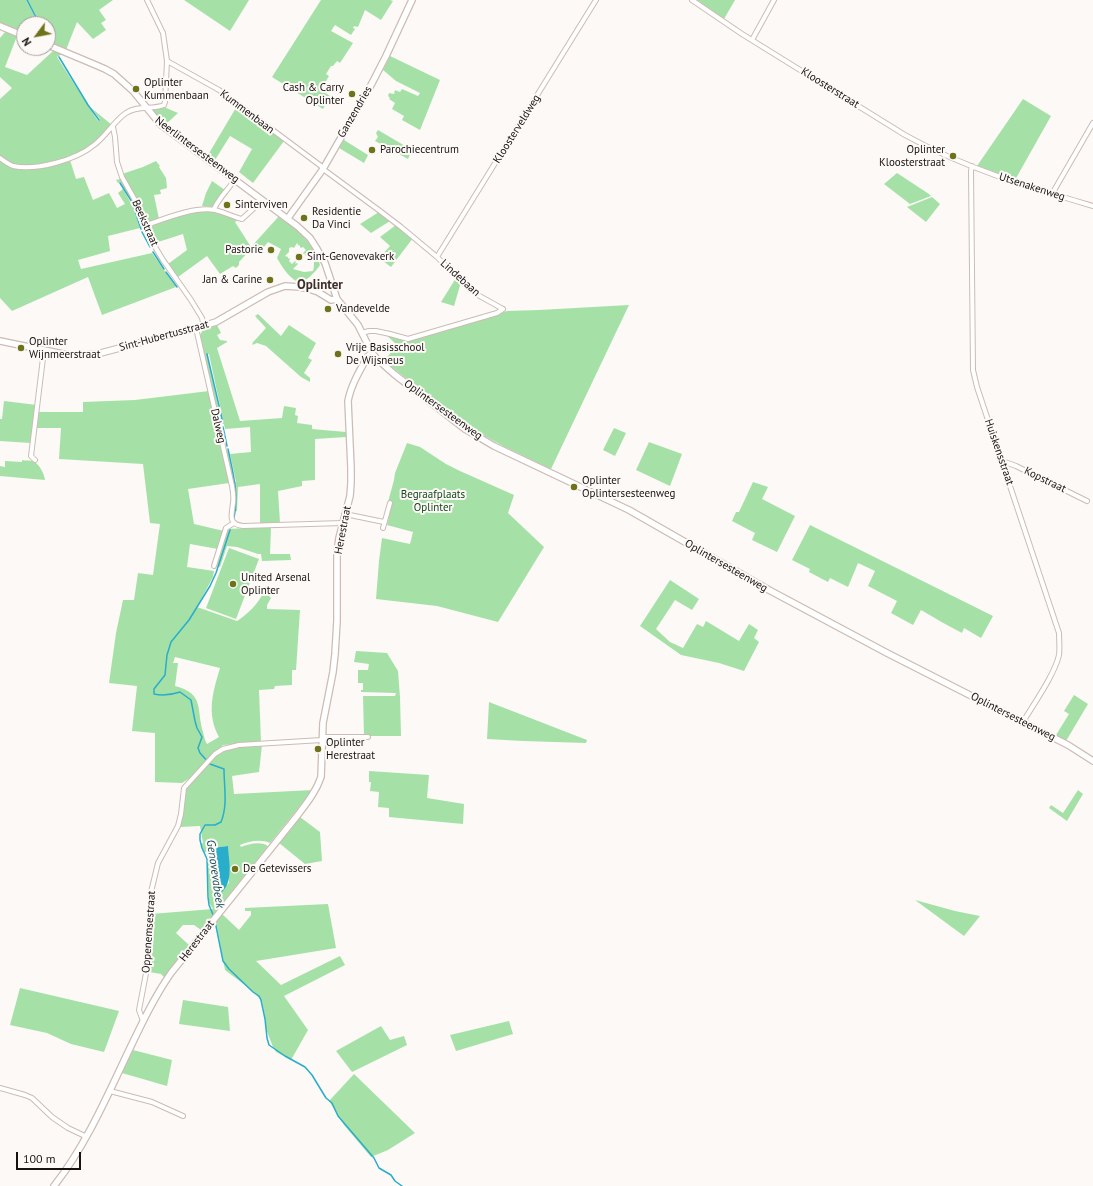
<!DOCTYPE html>
<html>
<head>
<meta charset="utf-8">
<style>
  body { margin:0 }
  #map { position:relative; width:1093px; height:1186px; overflow:hidden; background:#fcf9f7; font-family:"PT Sans",sans-serif }
  canvas { display:block }
  .north { position:absolute; left:16px; top:16px; width:40px; height:40px; box-sizing:border-box; background:#fcf9f7; border:1px solid #a19d9b; border-radius:50%; rotate:238deg; font-size:11px; font-weight:700; line-height:16px; text-align:center; color:#191310 }
  .north::after { content:''; display:block; margin:auto; width:14px; height:18px; background:#6e731b; clip-path:polygon(50% 0,100% 100%,50% 72%,0 100%) }
  .scale { position:absolute; left:16px; top:1152px; width:65px; height:18px; box-sizing:border-box; border:2px solid #191310; border-top:0; padding-left:5px; font-size:12px; line-height:14px; white-space:nowrap; color:#191310; -webkit-text-stroke:3px #fcf9f7; paint-order:stroke }
</style>
</head>
<body>
<div id="map">
<canvas width="1093" height="1186"></canvas>
<div class="north">N</div>
<div class="scale">100 m</div>
</div>
<script>
const g = document.querySelector('canvas').getContext('2d');
g.lineJoin = 'round';
function fillPath(path, color) {
  g.fillStyle = color;
  g.fill(path, 'evenodd');
}
function stroke(path, color, width, dash) {
  g.strokeStyle = color;
  g.lineWidth = width;
  g.lineCap = dash ? 'butt' : 'round';
  g.setLineDash(dash || []);
  g.stroke(path);
}
function label(font, color, halo, rows, align = 'center') {
  g.font = font + ' "PT Sans",sans-serif';
  g.lineWidth = 4;
  g.setLineDash([]);
  g.textBaseline = 'middle';
  g.strokeStyle = halo;
  g.fillStyle = color;
  for (const [text, x, y, turn = 0] of rows) {
    g.save();
    g.translate(x, y);
    g.rotate((+turn || 0) * Math.PI / 180);
    g.textAlign = isNaN(turn) ? turn : align;
    if (halo) g.strokeText(text, 0, 0);
    g.fillText(text, 0, 0);
    g.restore();
  }
}
fillPath(new Path2D(`
  M0 0H26L39 24H24V32L0 23Z
  M27 0H113L99 10 106 20 101 23 106 30 93 39 77 22 66 50C48 42 48 44 48 24H41Z
  M184 0H249L230 31Z
  M321 0H390L393 1 381 20 365 10 358 27 354 26 353 28 355 29 351 35 335 25 331 31 353 43 340 63 337 61 333 66H331L326 74 329 76 321 90 330 96 323 109 272 77Z
  M697 0H735L724 19Z
  M5 32 17 36 5 67 27 75 53 51 62 54 57 57 98 121 100 119 90 107 112 125C103 133 95 143 85 150 69 160 38 167 20 165 12 164 6 161 0 157V99L12 88 0 77V38Z
  M390 56 440 80 420 130 402 120 404 116 392 109 395 103 389 99 390 98 388 96 389 93 394 94 395 90 400 92 402 89 418 96 420 93 396 81 383 70Z
  M1023 99 1051 116 1015 180 977 166Z
  M237 106 284 141 253 183 239 172 252 149 230 136 215 160 208 155Z
  M164 107 178 113 165 125 152 112 155 109Z
  M378 130 412 150 408 159 375 141 378 137 376 133Z
  M344 140 368 155 364 163 339 148Z
  M70 160 76 179 84 177 93 200 109 193 117 208 125 204 118 193 123 189 133 207 140 228 108 236 110 251 78 260 81 269 152 253 176 287 102 315 88 277 12 311 0 298V162L1 161C24 176 46 166 70 160Z
  M156 161 160 166 159 167 166 178 167 188 160 190 161 194 154 195 159 219 146 224 140 205 122 174 143 167Z
  M897 173 929 194 931 196 910 204 884 184Z
  M120 179 134 201 146 233 151 244 180 286H179L158 258 150 244 144 233 133 203 120 182 118 183 116 180Z
  M212 181 225 190 218 198 213 207 202 206 206 193Z
  M932 197 940 204 926 222 907 207Z
  M211 211 229 215 239 219 235 222 251 247 280 215C296 229 315 244 320 265 318 269 306 282 301 282 291 282 281 265 277 258L281 249 268 242 258 254 252 248 239 262V265L236 268 233 266 220 274 207 256 178 277 168 264 187 250 183 234 155 243 148 227 191 212ZM297 243 299 246 300 245V247L301 248 303 247 306 250 303 253 304 254 306 253 305 255 306 256 310 251C314 257 315 264 313 271L304 272 293 269 298 264 297 263 295 264 296 262 295 261 292 264 289 261 290 259 289 258 288 259V257L285 256 289 252V248L292 247 294 248Z
  M379 212 390 221 371 233 360 224Z
  M396 225 413 238 391 267 379 258 390 246 380 237Z
  M456 278 461 282 454 306 441 302Z
  M629 305 551 469 505 447 474 430 433 399 384 361 397 345 385 334 410 340 507 311 539 310Z
  M258 314 281 336 289 325 316 343 308 358 312 360 304 373 310 378V382L301 377 266 346 257 343 252 345 253 342 256 339 266 328 255 316Z
  M217 325 221 333 217 335 220 340 227 341V342L217 348 240 421 282 418 284 406 296 408 295 415 298 416 297 423 312 425V429L346 432V437L315 439V480L302 481V486L278 491 280 523 260 524V484L238 487 237 511H235V492L226 451H228L234 481 236 482 230 454 251 452 250 427 225 429 209 354H207L222 423H220L200 335 203 330Z
  M209 391 229 483 188 489 194 524 224 531 218 549 190 544 187 567 214 571 213 577 197 607 237 621C248 614 259 603 264 591L271 598 267 605V609L300 610 296 670H292V685L275 686 274 689 259 690 261 742 223 745 212 755 193 776 182 783 155 782V733L132 731 137 686 109 683 116 633 123 600H134L138 573 153 575 160 524 150 523 143 464 59 459 61 428H36L38 412H83V402L135 400ZM175 657 220 668C213 692 206 713 219 737L207 744C205 741 204 736 203 732 196 709 205 694 175 686L178 663H173Z
  M4 401 37 405 31 443 0 441V419H2Z
  M614 428 626 433 615 456 603 450Z
  M649 442 682 454 670 486 636 470Z
  M407 443 420 447 446 464 460 471 514 495 508 513 544 547 498 622 437 606 376 599 379 561 382 538 410 544 413 532 387 525 392 503 388 502 394 480 395 473Z
  M22 460C25 461 29 460 32 461 39 463 44 473 45 480L0 476V466L5 467V461L22 462Z
  M753 482 768 487 762 499 795 516 777 552 752 540 755 533 732 521 736 512H739Z
  M810 525 993 616 981 638 964 628 962 633C948 626 935 618 921 610L913 625 891 613 897 601 868 586 875 571 858 563 848 587 830 578 828 582 809 572 810 569 792 560Z
  M271 527 270 554H290L291 560 262 561 261 554H258L237 547 227 546 220 567 216 566 227 529Z
  M229 548 259 559 236 619 206 608Z
  M670 580 699 599 692 610 675 600 656 629 670 642 683 648 697 624 703 627 706 621 739 641 749 624 758 630 754 638 759 642 744 671 719 663 681 655 640 626Z
  M356 651 387 653 398 671 400 697 401 736H364L363 696H395L396 693 361 692V690H363V683H358V670H368L369 664 354 662Z
  M1074 695 1088 704 1066 741 1056 735 1069 714 1064 711Z
  M489 702 587 740 586 743 523 741 487 739Z
  M262 745 259 772 232 776 234 794 313 790 270 843C261 839 249 841 240 845L241 847C249 844 260 841 268 846L201 930 194 925H183L176 933 189 945 164 977 161 974 149 972 150 950 151 914 213 909 209 903 207 852H203L201 844 203 843 200 826 180 827 184 789 216 755 225 749 233 747ZM228 846 229 883 214 894 212 848Z
  M369 771 429 775 427 798 464 804 463 824 389 817V808L378 807 379 792 370 791 371 782H369Z
  M1078 790 1083 794 1067 821 1049 808 1051 805 1063 813Z
  M300 817 320 832 322 861 305 864 279 843Z
  M915 900 955 911 980 916 964 936Z
  M328 904 336 948 256 961 281 985 340 956 345 965 284 996 308 1030 291 1060 276 1052 273 1047 266 1029 265 1016 262 1001 250 989 225 970 216 921 222 914 239 930 251 915V911H245V908Z
  M20 988 119 1011 104 1052 71 1044 47 1033 10 1025Z
  M183 1000 228 1007 230 1031 179 1024Z
  M509 1021 513 1034 456 1051 450 1035Z
  M381 1026 390 1040 404 1036 407 1045 352 1072 336 1051Z
  M133 1050 172 1060 167 1086 122 1073Z
  M354 1074 415 1133 388 1150 371 1157 344 1125 329 1101Z`), '#a5e1a7');
fillPath(new Path2D(`
  M228 846C229 863 235 887 216 896L214 894 212 848Z`), '#28adcb');
stroke(new Path2D(`
  M27 0 39 23
  M59 57 88 105 99 120
  M120 183 132 202 141 229
  M142 232 150 247
  M153 252 164 269
  M166 272 177 287
  M207 354 223 423
  M223 427 227 446
  M228 449C233 473 239 494 234 518
  M214 917 209 905 208 897 207 859 202 848 200 840V834L205 825H215L221 822C228 805 224 787 224 769L210 764 200 753 198 748 202 737 197 728 195 721 191 700 180 692C171 695 163 696 154 694V689L165 675 167 655 171 642 189 620 210 586 216 573 230 530
  M215 921 223 961 229 969 253 992 259 996 261 1000 265 1019 267 1038 269 1045 285 1056 305 1067 312 1075 326 1098 332 1103 338 1116 374 1158 379 1168 391 1175 395 1181 402 1186`), '#28adcb', 1.5);
const street = new Path2D(`
  M692 0 742 34 905 135C964 168 1028 187 1093 206
  M752 40 774 0
  M167 61 219 90 321 166 323 169 380 211 401 227 437 257 468 288 476 294 503 309
  M113 127 115 137 117 162 122 177 136 202 151 240 163 260 191 300 202 318 204 326
  M0 158C4 161 8 164 13 166 36 171 76 160 94 145 106 136 115 120 126 113 138 105 152 110 164 105L165 102 167 61 163 33 147 0
  M972 166 971 171 973 370 977 387 1059 633C1059 641 1060 648 1059 655 1055 674 1033 705 1023 722
  M1052 194 1093 123
  M214 209C219 198 228 190 235 179
  M144 226C164 219 195 206 215 210 224 212 233 217 242 219L254 208 262 200
  M437 257 596 0
  M196 328 232 486C233 492 234 497 233 503 232 514 227 524 243 526L343 523
  M362 333 369 331H376L390 334 408 339 497 313 503 309
  M35 460 31 456 44 350
  M1002 461 1016 466 1087 501
  M345 514 384 522
  M383 528 390 503
  M214 566 226 528 234 523
  M322 737H368
  M143 1021 139 1010 148 963 151 892 158 863 178 826 181 814 184 788 215 754 223 749 239 745 322 740
  M0 1088 25 1095 32 1098 52 1117 68 1128 87 1137
  M110 1091 152 1102 183 1116`);
const secondary = new Path2D(`
  M0 26 24 36
  M48 45 91 63 105 69 114 74 133 91 160 124 297 226 310 238 317 249 325 263 337 299 358 325 372 353 376 358 394 374 465 429 494 446 629 510 769 590 887 653 1068 745 1093 761
  M288 218 323 169 370 87 386 56 412 0
  M0 341 68 355H77L97 354 196 328 216 322 268 292 285 286 300 287 309 289 318 292 331 300 337 299
  M54 1186C87 1144 108 1094 131 1046 143 1021 155 996 171 973L297 816C306 804 316 792 321 777L323 723 333 672 335 654 337 621V553L339 538 350 496 351 483V468L348 401C351 385 360 370 368 356L372 353`);
stroke(street, '#cdbbb4', 6);
stroke(secondary, '#cdbbb4', 8);
stroke(street, '#fff', 4);
stroke(secondary, '#fff', 5.5);
for (const [x, y, r, color] of [
  [136,89,4,"#6e731b"],
  [352,94,4,"#6e731b"],
  [372,150,4,"#6e731b"],
  [953,156,4,"#6e731b"],
  [227,205,4,"#6e731b"],
  [304,218,4,"#6e731b"],
  [271,250,4,"#6e731b"],
  [299,257,4,"#6e731b"],
  [270,280,4,"#6e731b"],
  [328,309,4,"#6e731b"],
  [21,348,4,"#6e731b"],
  [338,354,4,"#6e731b"],
  [574,487,4,"#6e731b"],
  [233,584,4,"#6e731b"],
  [318,749,4,"#6e731b"],
  [235,869,4,"#6e731b"]
]) {
  const dot = new Path2D();
  dot.arc(x, y, r, 0, 2 * Math.PI);
  g.fillStyle = color;
  g.fill(dot);
  stroke(dot, '#fcf9f7', 1.5);
}
label('11px', '#191310', '#fcf9f7', [
  ["Oplinter",144,83],
  ["Kummenbaan",144,96],
  ["Cash & Carry",344,88,"right"],
  ["Oplinter",344,101,"right"],
  ["Parochiecentrum",380,150],
  ["Oplinter",945,150,"right"],
  ["Kloosterstraat",945,163,"right"],
  ["Sinterviven",235,205],
  ["Residentie",312,212],
  ["Da Vinci",312,225],
  ["Pastorie",263,250,"right"],
  ["Sint-Genovevakerk",307,257],
  ["Jan & Carine",262,280,"right"],
  ["Vandevelde",336,309],
  ["Oplinter",29,342],
  ["Wijnmeerstraat",29,355],
  ["Vrije Basisschool",346,348],
  ["De Wijsneus",346,361],
  ["Oplinter",582,481],
  ["Oplintersesteenweg",582,494],
  ["United Arsenal",241,578],
  ["Oplinter",241,591],
  ["Oplinter",326,743],
  ["Herestraat",326,756],
  ["De Getevissers",243,869]
], 'left');
label('11px', '#191310', '#fcf9f7', [
  ["Kloosterstraat",830,88,32],
  ["Kummenbaan",247,112,37],
  ["Ganzendries",355,112,-60],
  ["Kloosterveldweg",517,129,-58],
  ["Neerlintersesteenweg",197,150,37],
  ["Utsenakenweg",1032,187,18],
  ["Beekstraat",145,223,66],
  ["Lindebaan",460,278,42],
  ["Sint-Hubertusstraat",164,336,-15],
  ["Oplintersesteenweg",443,410,36],
  ["Dalweg",218,426,77],
  ["Huiskensstraat",999,452,71],
  ["Kopstraat",1045,480,26],
  ["Herestraat",343,530,-79],
  ["Oplintersesteenweg",726,566,30],
  ["Oplintersesteenweg",1013,717,27],
  ["Oppenemsestraat",149,932,-86],
  ["Herestraat",197,941,-52]
]);
label('11px', '#15461b', '#fcf9f7', [
  ["Begraafplaats",433,495],
  ["Oplinter",433,508]
]);
label('italic 12px', '#1c505d', '#fcf9f7', [
  ["Genovevabeek",215,874,82]
]);
label('bold 13px', '#3c2e28', '#fcf9f7', [
  ["Oplinter",320,285]
]);
</script>
</body>
</html>
